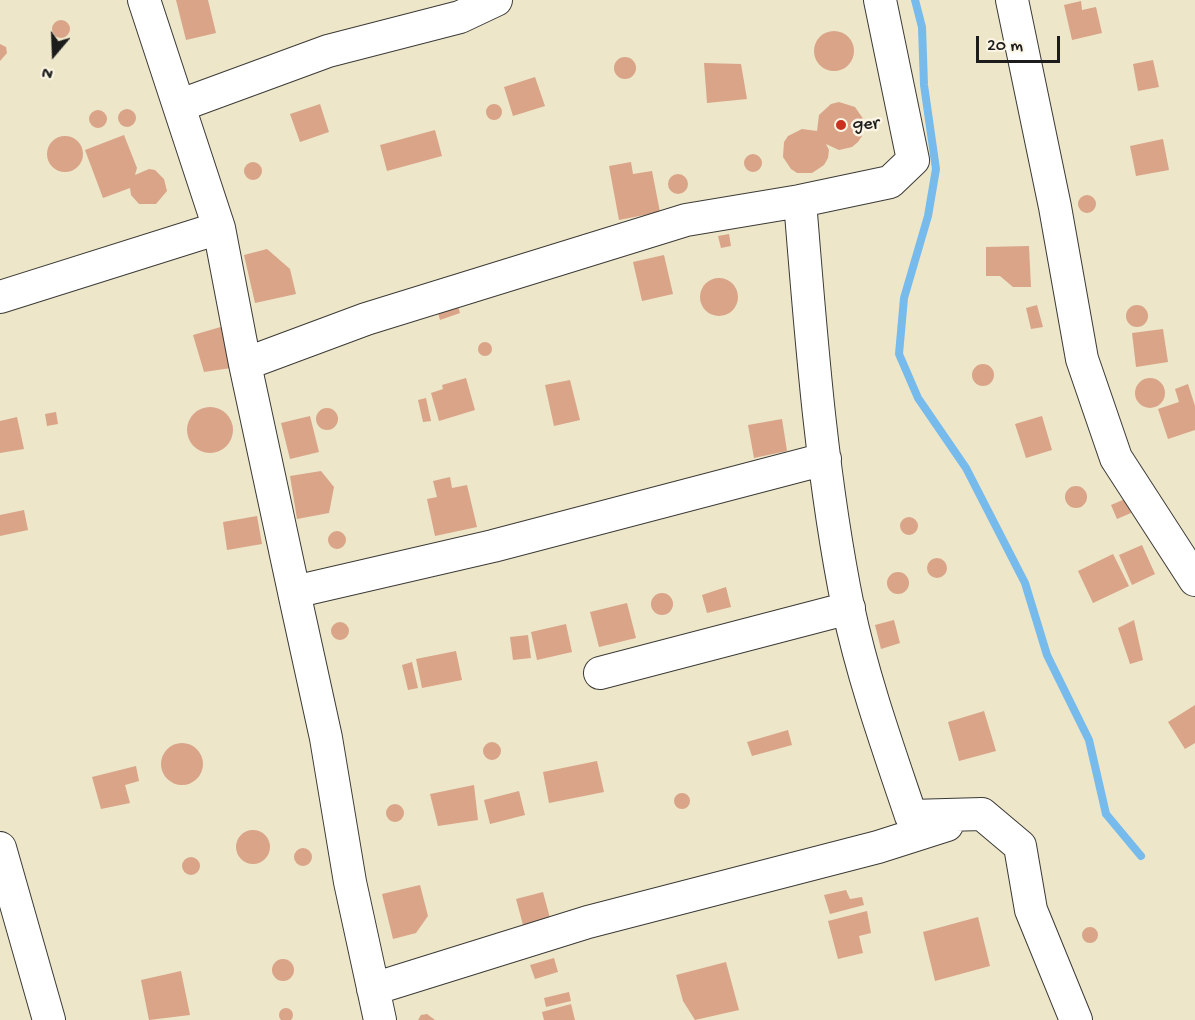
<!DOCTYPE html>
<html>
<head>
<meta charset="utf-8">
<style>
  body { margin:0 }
  #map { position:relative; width:1195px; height:1020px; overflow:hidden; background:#ede6c9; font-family:"Gochi Hand",sans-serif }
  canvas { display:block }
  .north { position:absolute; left:24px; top:24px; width:60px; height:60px; -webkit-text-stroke:4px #fcf5e5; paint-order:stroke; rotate:199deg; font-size:16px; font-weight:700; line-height:24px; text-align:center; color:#1c1c1c }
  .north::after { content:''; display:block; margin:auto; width:21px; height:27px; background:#1c1c1c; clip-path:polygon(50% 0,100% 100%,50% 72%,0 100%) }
  .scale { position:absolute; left:976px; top:36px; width:84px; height:27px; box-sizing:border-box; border:3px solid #1c1c1c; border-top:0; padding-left:8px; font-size:18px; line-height:21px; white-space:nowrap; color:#1c1c1c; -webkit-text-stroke:4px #fcf5e5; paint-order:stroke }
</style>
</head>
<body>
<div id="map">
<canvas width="1195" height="1020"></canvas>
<div class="north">N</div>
<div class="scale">20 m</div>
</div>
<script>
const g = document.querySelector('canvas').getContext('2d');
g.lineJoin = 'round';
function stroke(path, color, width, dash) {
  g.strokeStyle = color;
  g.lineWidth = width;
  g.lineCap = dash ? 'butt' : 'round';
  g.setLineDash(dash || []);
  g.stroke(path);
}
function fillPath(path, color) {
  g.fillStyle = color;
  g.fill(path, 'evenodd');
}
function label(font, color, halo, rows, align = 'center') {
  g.font = font + ' "Gochi Hand",sans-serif';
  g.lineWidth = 5;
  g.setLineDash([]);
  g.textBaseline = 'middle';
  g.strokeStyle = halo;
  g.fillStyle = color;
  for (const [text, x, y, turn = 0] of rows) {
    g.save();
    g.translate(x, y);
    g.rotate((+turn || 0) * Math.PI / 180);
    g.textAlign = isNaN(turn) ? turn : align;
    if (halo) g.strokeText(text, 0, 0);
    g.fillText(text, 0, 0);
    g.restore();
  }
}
stroke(new Path2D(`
  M915 0 922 27 924 85 936 169 928 216 904 298 899 354 918 398 966 468 1025 583 1047 655 1089 740 1106 814 1141 856`), '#76bbec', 8);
fillPath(new Path2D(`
  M176 0H208L216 33 186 40Z
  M1081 1 1082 10 1096 7 1102 33 1072 40 1064 5Z
  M52 29a9 9 0 1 1 18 0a9 9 0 1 1-18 0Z
  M814 51a20 20 0 1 1 40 0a20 20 0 1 1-40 0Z
  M0 44 6 47 7 53 0 61Z
  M614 68a11 11 0 1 1 22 0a11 11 0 1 1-22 0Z
  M1153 60 1159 87 1138 91 1133 64Z
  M704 63 741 64 747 99 707 103Z
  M535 77 545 106 513 116 504 87Z
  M839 102 855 107 864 120 862 136 858 142 852 147 839 150 826 144 829 150 828 158 824 165 812 173H797L791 169 783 157 784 142 788 136 802 129 817 131 819 115 831 104Z
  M486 112a8 8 0 1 1 16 0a8 8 0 1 1-16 0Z
  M320 104 329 132 300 142 290 114Z
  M118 118a9 9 0 1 1 18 0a9 9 0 1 1-18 0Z
  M89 119a9 9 0 1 1 18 0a9 9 0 1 1-18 0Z
  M435 130 442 156 387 171 380 145Z
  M124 135 137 168 135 175 149 169 155 170 164 179 167 191 156 204H139L131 195 130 188 103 198 85 150Z
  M47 154a18 18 0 1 1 36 0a18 18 0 1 1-36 0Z
  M1163 139 1169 170 1136 176 1130 146Z
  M744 163a9 9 0 1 1 18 0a9 9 0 1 1-18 0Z
  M631 162 633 174 652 171 660 212 619 220 609 166Z
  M244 171a9 9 0 1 1 18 0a9 9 0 1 1-18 0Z
  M668 184a10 10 0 1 1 20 0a10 10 0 1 1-20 0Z
  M1078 204a9 9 0 1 1 18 0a9 9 0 1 1-18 0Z
  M729 234 731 246 721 248 718 236Z
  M1029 246 1031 287H1013L1000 276H986V247Z
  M267 249 290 269 296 294 255 303 244 255Z
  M664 255 673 294 642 301 633 262Z
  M700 297a19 19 0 1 1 38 0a19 19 0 1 1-38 0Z
  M457 303 460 313 440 320 437 309Z
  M1037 305 1043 327 1031 329 1026 308Z
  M1126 316a11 11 0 1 1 22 0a11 11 0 1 1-22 0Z
  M231 324 238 367 204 372 193 335Z
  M1163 329 1168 362 1136 367 1132 333Z
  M478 349a7 7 0 1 1 14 0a7 7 0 1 1-14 0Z
  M972 375a11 11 0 1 1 22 0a11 11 0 1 1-22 0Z
  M466 378 475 410 439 421 431 393 443 389 442 385Z
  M1135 393a15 15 0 1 1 30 0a15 15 0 1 1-30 0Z
  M570 380 580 420 554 426 545 385Z
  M1188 384 1195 406V430L1168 439 1158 409 1179 402 1175 389Z
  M426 398 431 421 423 422 418 400Z
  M187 430a23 23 0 1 1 46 0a23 23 0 1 1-46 0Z
  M316 419a11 11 0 1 1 22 0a11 11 0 1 1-22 0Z
  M56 412 58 424 47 426 45 414Z
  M310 416 319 452 290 459 281 423Z
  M1042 416 1052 450 1026 458 1015 424Z
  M17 417 24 449 0 453V421Z
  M782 419 787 451 754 458 748 425Z
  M321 471 334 487 329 513 297 519 290 476Z
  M450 477 452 488 467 485 477 527 435 536 427 499 437 497 433 481Z
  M1065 497a11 11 0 1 1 22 0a11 11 0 1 1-22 0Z
  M1125 499 1131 513 1117 519 1111 505Z
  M24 510 28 530 0 536V515Z
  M257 516 262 544 227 550 223 522Z
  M900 526a9 9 0 1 1 18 0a9 9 0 1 1-18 0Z
  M328 540a9 9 0 1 1 18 0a9 9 0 1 1-18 0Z
  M1142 545 1155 574 1132 585 1119 555Z
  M1113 554 1129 586 1093 603 1078 571Z
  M927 568a10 10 0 1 1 20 0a10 10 0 1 1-20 0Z
  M887 583a11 11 0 1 1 22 0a11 11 0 1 1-22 0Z
  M726 587 731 607 707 613 702 595Z
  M651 604a11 11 0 1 1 22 0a11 11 0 1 1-22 0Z
  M627 603 636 638 599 647 590 612Z
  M894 620 900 643 881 649 875 625Z
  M1134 620 1143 660 1130 664 1118 628Z
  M331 631a9 9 0 1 1 18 0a9 9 0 1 1-18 0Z
  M566 624 572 652 537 660 531 632Z
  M528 635 531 658 513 660 510 637Z
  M456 651 462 680 422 688 416 659Z
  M412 662 418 688 408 690 402 665Z
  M1195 705V743L1185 749 1168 722Z
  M984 711 996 751 959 761 948 722Z
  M788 730 792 745 752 756 747 742Z
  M483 751a9 9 0 1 1 18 0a9 9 0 1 1-18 0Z
  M161 764a21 21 0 1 1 42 0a21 21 0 1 1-42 0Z
  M597 761 604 792 549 803 543 772Z
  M136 766 139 781 125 785 130 803 101 809 92 777Z
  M474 785 478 820 438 826 430 794Z
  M519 791 525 815 490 824 484 800Z
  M674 801a8 8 0 1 1 16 0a8 8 0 1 1-16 0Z
  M386 813a9 9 0 1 1 18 0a9 9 0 1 1-18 0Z
  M236 847a17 17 0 1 1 34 0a17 17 0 1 1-34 0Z
  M294 857a9 9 0 1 1 18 0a9 9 0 1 1-18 0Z
  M182 866a9 9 0 1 1 18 0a9 9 0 1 1-18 0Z
  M420 885 428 916 416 933 393 939 382 894Z
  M846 890 850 899 862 897 864 905 830 914 824 895Z
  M543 892 550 918 523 925 516 899Z
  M867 911 871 933 859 936 863 953 838 959 828 921Z
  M978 917 990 966 935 981 923 932Z
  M1082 935a8 8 0 1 1 16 0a8 8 0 1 1-16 0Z
  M554 958 558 972 535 979 530 965Z
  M272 970a11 11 0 1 1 22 0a11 11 0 1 1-22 0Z
  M726 962 739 1010 695 1020 683 1001 676 975Z
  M181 971 190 1015 149 1020 141 980Z
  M569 992 571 1001 546 1007 544 998Z
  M571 1004 575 1020H544L542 1012Z
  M279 1015a7 7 0 1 1 14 0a7 7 0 1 1-14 0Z
  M427 1014 435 1020H418L421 1015Z`), '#d9a488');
const minor = new Path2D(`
  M144 0 219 228 245 364
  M1012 0 1055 207 1082 359 1116 458 1195 580
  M181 105 328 51 460 17 496 0
  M800 201 890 182 913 160 880 0
  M0 297 219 228
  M825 459 493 546 294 592 245 364 366 319 686 220 800 201C811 336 821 474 848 607 863 678 888 748 911 816L982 814 1020 846 1031 910 1076 1020
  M294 592 326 738 350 882 380 1020
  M600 673 849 608
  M0 848 49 1020
  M373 989 588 922 878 847 947 825`);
stroke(minor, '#3b3a36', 34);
stroke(minor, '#fff', 32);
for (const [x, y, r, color] of [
  [841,125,6,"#c8321e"]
]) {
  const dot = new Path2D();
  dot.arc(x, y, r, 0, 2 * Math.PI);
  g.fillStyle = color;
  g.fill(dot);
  stroke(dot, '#fcf5e5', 2);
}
label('18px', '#1c1c1c', '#fcf5e5', [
  ["ger",853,125]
], 'left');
</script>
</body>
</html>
